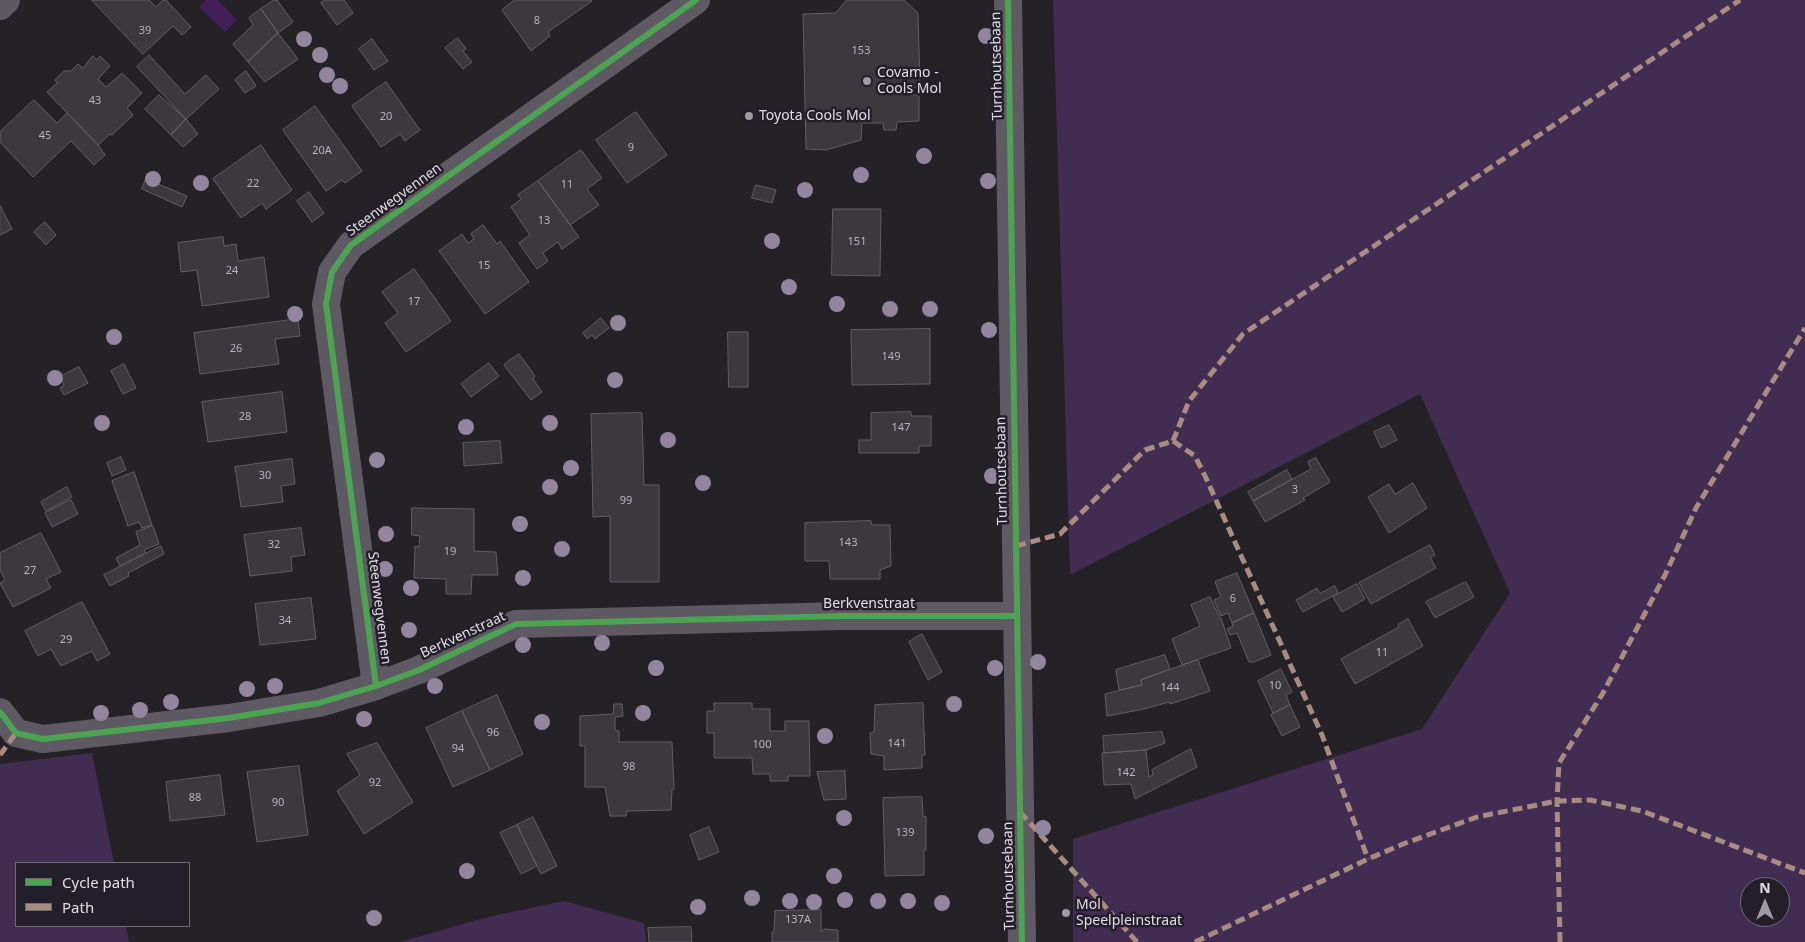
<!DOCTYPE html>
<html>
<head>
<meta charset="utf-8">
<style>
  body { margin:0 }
  #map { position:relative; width:1805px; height:942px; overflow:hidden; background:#242127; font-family:"Noto Sans",sans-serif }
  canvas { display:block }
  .legend { position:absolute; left:15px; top:862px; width:175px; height:65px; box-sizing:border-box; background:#241e2a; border:1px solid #706a75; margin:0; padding:6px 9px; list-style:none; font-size:15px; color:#e1dde5 }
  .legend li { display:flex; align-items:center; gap:10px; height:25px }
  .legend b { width:25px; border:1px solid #706a75 }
  .north { position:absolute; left:1740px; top:877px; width:50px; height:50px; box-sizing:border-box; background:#241e2a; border:1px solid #706a75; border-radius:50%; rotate:0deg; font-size:14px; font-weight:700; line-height:20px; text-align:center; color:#e1dde5 }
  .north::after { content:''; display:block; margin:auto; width:18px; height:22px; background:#9f9ba2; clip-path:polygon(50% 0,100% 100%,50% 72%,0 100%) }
</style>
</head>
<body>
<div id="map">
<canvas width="1805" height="942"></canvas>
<ul class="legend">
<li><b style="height:6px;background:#4ca352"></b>Cycle path</li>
<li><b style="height:6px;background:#a88b81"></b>Path</li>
</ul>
<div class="north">N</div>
</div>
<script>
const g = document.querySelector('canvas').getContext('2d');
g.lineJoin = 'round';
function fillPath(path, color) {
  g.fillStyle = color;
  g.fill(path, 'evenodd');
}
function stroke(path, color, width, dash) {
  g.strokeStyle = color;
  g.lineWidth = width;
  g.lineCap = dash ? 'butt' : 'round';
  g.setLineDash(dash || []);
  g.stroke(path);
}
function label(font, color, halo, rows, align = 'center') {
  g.font = font + ' "Noto Sans",sans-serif';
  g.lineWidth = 5;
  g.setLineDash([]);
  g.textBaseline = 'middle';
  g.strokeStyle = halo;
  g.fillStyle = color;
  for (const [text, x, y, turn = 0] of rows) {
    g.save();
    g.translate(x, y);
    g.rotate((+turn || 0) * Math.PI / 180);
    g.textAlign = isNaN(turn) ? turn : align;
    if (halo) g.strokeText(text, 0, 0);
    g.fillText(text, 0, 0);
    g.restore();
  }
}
fillPath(new Path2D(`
  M1053 0H1805V942H1073V839L1422 729 1510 593 1420 394 1070 575ZM1750 887H1780V917H1750Z
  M92 753 114 863H16V926H126L129 942H0V764Z
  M564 901 644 923 646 942H400L484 918Z`), '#422d52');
fillPath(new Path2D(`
  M206 0H218L237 20 225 32 199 7Z`), '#411f59');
const building = new Path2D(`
  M92 0H149L156 7 163 0H166L191 27 182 35 173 26 143 54Z
  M274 0H277L293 22 278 33 261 9Z
  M325 0H344L353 13 337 25 321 3Z
  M515 0H591L592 1 548 32 550 36 531 51 502 10Z
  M847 0H904L918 13 920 87 911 88V94L919 96V121L897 122 896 130H884L883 123H862L861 140 826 150 806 149 803 14 835 13Z
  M261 9 278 33 248 62 233 44 253 25 249 18Z
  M278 33 298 59 265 82 248 62Z
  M458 38 466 49 463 51 472 62 463 69 445 48Z
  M372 39 388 61 374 70 359 49Z
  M149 55 185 94 206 75 219 89 186 119 137 67Z
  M93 56 97 60 100 56 110 66 98 79 106 87 122 73 142 93 127 108 133 115 112 135 110 134 98 145 47 92 57 83 55 80 64 71H71L78 64 83 68Z
  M246 71 256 86 245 93 235 80Z
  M386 82 420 130 405 141 400 134 381 147 352 106Z
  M159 95 186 119 171 135 145 109Z
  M34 100 57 123 67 113 98 145 105 155 94 165 71 141 33 177 0 142V132Z
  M315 106 362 171 345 183 342 180 326 191 283 130Z
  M636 112 667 155 627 183 596 140Z
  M186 119 198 134 183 147 171 135Z
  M261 145 292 190 266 209 262 203 241 218 213 179Z
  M581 150 602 178 587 189 599 205 570 225 538 181Z
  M146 179 187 196 182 207 142 189Z
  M538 181 579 237 562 249 558 242 543 253 548 261 537 269 519 243 530 235 511 207 521 199 518 195Z
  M756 185 776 190 772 203 752 198Z
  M309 192 324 213 312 222 297 201Z
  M0 206 12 229 0 235Z
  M833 209H881L880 276 832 275Z
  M45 222 56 235 46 245 34 232Z
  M483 225 497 244 500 241 529 282 485 314 439 251 462 234 468 243 474 239 471 234Z
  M223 237 224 246 236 244 238 261 264 257 269 297 202 306 197 270 181 272 178 243Z
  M414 269 451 321 406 352 385 323 398 313 382 292Z
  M601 318 609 328 595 339 592 335 587 339 583 333Z
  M298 319 300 336 275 339 279 364 200 374 194 333Z
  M930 329V384L852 385 851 330Z
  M728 332H748V387H729Z
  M519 354 535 376 533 379 542 392 531 400 504 365Z
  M489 363 499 376 471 397 461 384Z
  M124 364 136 388 123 394 111 371Z
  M79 367 88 383 64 395 60 388 64 385 60 377Z
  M282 392 287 432 208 442 202 402Z
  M911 412V416H931V446H919V453H859V440H871V413Z
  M642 413 644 485H659V582H610V516L593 517 591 414Z
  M1389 425 1397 440 1381 448 1374 432Z
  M500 441 502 463 464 466 463 443Z
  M121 457 126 470 112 476 107 463Z
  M1316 458 1330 482 1303 498 1305 500 1265 522 1253 501 1311 469 1308 462Z
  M292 459 295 484 281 486 283 502 241 507 235 467Z
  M1287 470 1292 479 1253 501 1248 492Z
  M134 472 152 525 142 528 139 522 128 526 112 481Z
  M1413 483 1427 508 1389 533 1368 497 1389 484 1395 494Z
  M67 487 72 497 46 511 41 502Z
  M71 500 78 514 52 527 45 513Z
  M412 508 474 509V551L496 552 498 575H472L471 594H446V579L414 578 415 546 419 547 420 536 412 535Z
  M871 521 872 525H890L891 566 880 570V579H830L829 561H805V523Z
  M153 526 159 544 144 550 146 553 120 566 116 558 140 545 136 532Z
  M301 528 305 555 291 557 292 571 250 576 244 535Z
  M41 533 61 572 46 579 51 588 13 607 0 583 5 580 0 570V553Z
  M1430 545 1435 555 1430 557 1436 568 1371 604 1359 583Z
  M161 546 164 554 128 573 129 576 110 586 104 575Z
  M1237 573 1254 613 1232 623 1228 613 1221 616 1214 600 1221 597 1215 582Z
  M1466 582 1474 597 1435 618 1426 602Z
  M1357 584 1365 599 1342 612 1333 597Z
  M1335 586 1338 593 1303 612 1296 600 1317 588 1320 593Z
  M1210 597 1220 618H1221L1231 648 1182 665 1172 639 1200 626 1191 605Z
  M311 598 316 639 260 645 255 604Z
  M82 602 110 654 97 661 92 651 61 666 51 649 38 656 25 631Z
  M1254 613 1271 655 1254 662H1249L1237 633 1230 635 1227 629 1233 626 1232 623Z
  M1408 619 1423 646 1355 684 1341 659 1399 627 1398 625Z
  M922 634 942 672 928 680 909 642Z
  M1165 655 1170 669 1141 680 1142 685 1119 690 1116 670Z
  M1198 660 1210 691 1170 704 1169 702 1144 709 1107 716 1105 694 1142 685 1141 680Z
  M1281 669 1292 692 1286 695 1290 705 1273 713 1258 681Z
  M497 695 523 754 490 770 462 711Z
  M714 703H752V709H770V731H785V721H809L810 776H788V781H770V774H753L752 758H714V733H707V711H714Z
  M923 703 925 755H922V768L884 770V756L871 754 870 733 874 732 875 705Z
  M614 704H622L623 716 615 717V730L619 731V742H672L674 789 672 790 671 810 627 811 626 816H610L605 787H585V746H580V716L613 714Z
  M1290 705 1300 727 1282 736 1271 715Z
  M462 711 490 770 453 787 426 728Z
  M1162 732 1165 743 1146 750 1104 753 1103 736Z
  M377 743 413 802 364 834 337 791 360 775 347 754Z
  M1191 749 1197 767 1135 799 1131 784 1104 785 1102 753 1146 750 1149 777 1153 775 1152 770Z
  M299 766 308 835 257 842 247 772Z
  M845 771 846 799 824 800 817 772Z
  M220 775 225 815 170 821 166 782Z
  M922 797 923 816 926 817V850H924V875L885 876 883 798Z
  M533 817 557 866 541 874 517 825Z
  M517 825 537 866 521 874 500 833Z
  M709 827 719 852 699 860 690 835Z
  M821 910V932L824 929 838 930V942H772V932H774L775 911Z
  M691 927 692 942H649L648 928Z`);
fillPath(building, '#3b383e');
stroke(building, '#615e64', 1);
stroke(new Path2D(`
  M0 6 6 0
  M376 686 326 304 332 272 351 245 696 0
  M0 712 16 733 43 739 229 718 319 703 376 686 419 670 516 624 842 616H1017`), '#5e5962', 28);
stroke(new Path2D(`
  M1008 0 1022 942`), '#605a64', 28);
stroke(new Path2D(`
  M1173 441 1189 401 1243 334 1740 0
  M1173 441 1195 456 1206 478 1322 735 1368 859
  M1016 546 1060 534 1145 450 1173 441
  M0 755 16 733
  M1020 812 1137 942
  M1195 942 1368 859 1403 844 1477 817 1557 801 1590 800 1642 811 1805 873
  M1560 942 1557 801 1559 763 1603 693 1665 575 1696 508 1805 328`), '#a88b81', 5, [10, 5]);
stroke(new Path2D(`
  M1008 0 1022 942
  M376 686 326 304 332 272 351 245 696 0
  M0 712 16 733 43 739 229 718 319 703 376 686 419 670 516 624 842 616H1017`), '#4ca352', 6);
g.fillStyle = '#92859d';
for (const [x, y] of [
  [986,36],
  [304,39],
  [320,55],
  [327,75],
  [340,86],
  [924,156],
  [861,175],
  [153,179],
  [988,181],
  [201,183],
  [805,190],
  [772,241],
  [789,287],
  [837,304],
  [890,309],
  [930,309],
  [295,314],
  [618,323],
  [989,330],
  [114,337],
  [55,378],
  [615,380],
  [102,423],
  [550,423],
  [466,427],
  [668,440],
  [377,460],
  [571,468],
  [992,476],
  [703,483],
  [550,487],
  [520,524],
  [386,534],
  [562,549],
  [385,569],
  [523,578],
  [411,588],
  [409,630],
  [602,643],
  [523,645],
  [1038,662],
  [656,668],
  [995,668],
  [275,686],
  [435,686],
  [247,689],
  [171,702],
  [954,704],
  [140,710],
  [101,713],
  [643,713],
  [364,719],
  [542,722],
  [825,736],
  [844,818],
  [1043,828],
  [986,836],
  [467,871],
  [834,876],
  [752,898],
  [845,900],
  [790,901],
  [878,901],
  [908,901],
  [814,902],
  [942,903],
  [698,907],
  [374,918]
]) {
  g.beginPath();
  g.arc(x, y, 8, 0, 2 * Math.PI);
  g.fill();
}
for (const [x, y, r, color] of [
  [867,81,5,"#9f9ba2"],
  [749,116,5,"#9f9ba2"],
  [1066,913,5,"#9f9ba2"]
]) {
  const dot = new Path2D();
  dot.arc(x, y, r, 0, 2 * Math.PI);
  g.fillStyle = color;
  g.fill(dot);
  stroke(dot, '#241e2a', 2);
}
label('11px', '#b8b4bb', null, [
  ["8",537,21],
  ["39",145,31],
  ["153",861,51],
  ["43",95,101],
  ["20",386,117],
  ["45",45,136],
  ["9",631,148],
  ["20A",322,151],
  ["22",253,184],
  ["11",567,185],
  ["13",544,221],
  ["151",857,242],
  ["15",484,266],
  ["24",232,271],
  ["17",414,302],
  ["26",236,349],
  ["149",891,357],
  ["28",245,417],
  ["147",901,428],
  ["30",265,476],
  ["3",1295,490],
  ["99",626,501],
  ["143",848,543],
  ["32",274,545],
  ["19",450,552],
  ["27",30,571],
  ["6",1233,599],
  ["34",285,621],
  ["29",66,640],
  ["11",1382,653],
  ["10",1275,686],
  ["144",1170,688],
  ["96",493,733],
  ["141",897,744],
  ["100",762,745],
  ["94",458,749],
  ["98",629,767],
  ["142",1126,773],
  ["92",375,783],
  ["88",195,798],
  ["90",278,803],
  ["139",905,833],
  ["137A",798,920]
]);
label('14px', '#e1dde5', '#241e2a', [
  ["Turnhoutsebaan",997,66,-91],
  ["Steenwegvennen",394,200,-36],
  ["Turnhoutsebaan",1002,471,-91],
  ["Berkvenstraat",869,604],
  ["Steenwegvennen",379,608,83],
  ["Berkvenstraat",463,635,-25],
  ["Turnhoutsebaan",1009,876,-91]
]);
label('14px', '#e1dde5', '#241e2a', [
  ["Covamo -",877,73],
  ["Cools Mol",877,89],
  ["Toyota Cools Mol",759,116],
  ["Mol",1076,905],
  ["Speelpleinstraat",1076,921]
], 'left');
</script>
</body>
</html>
